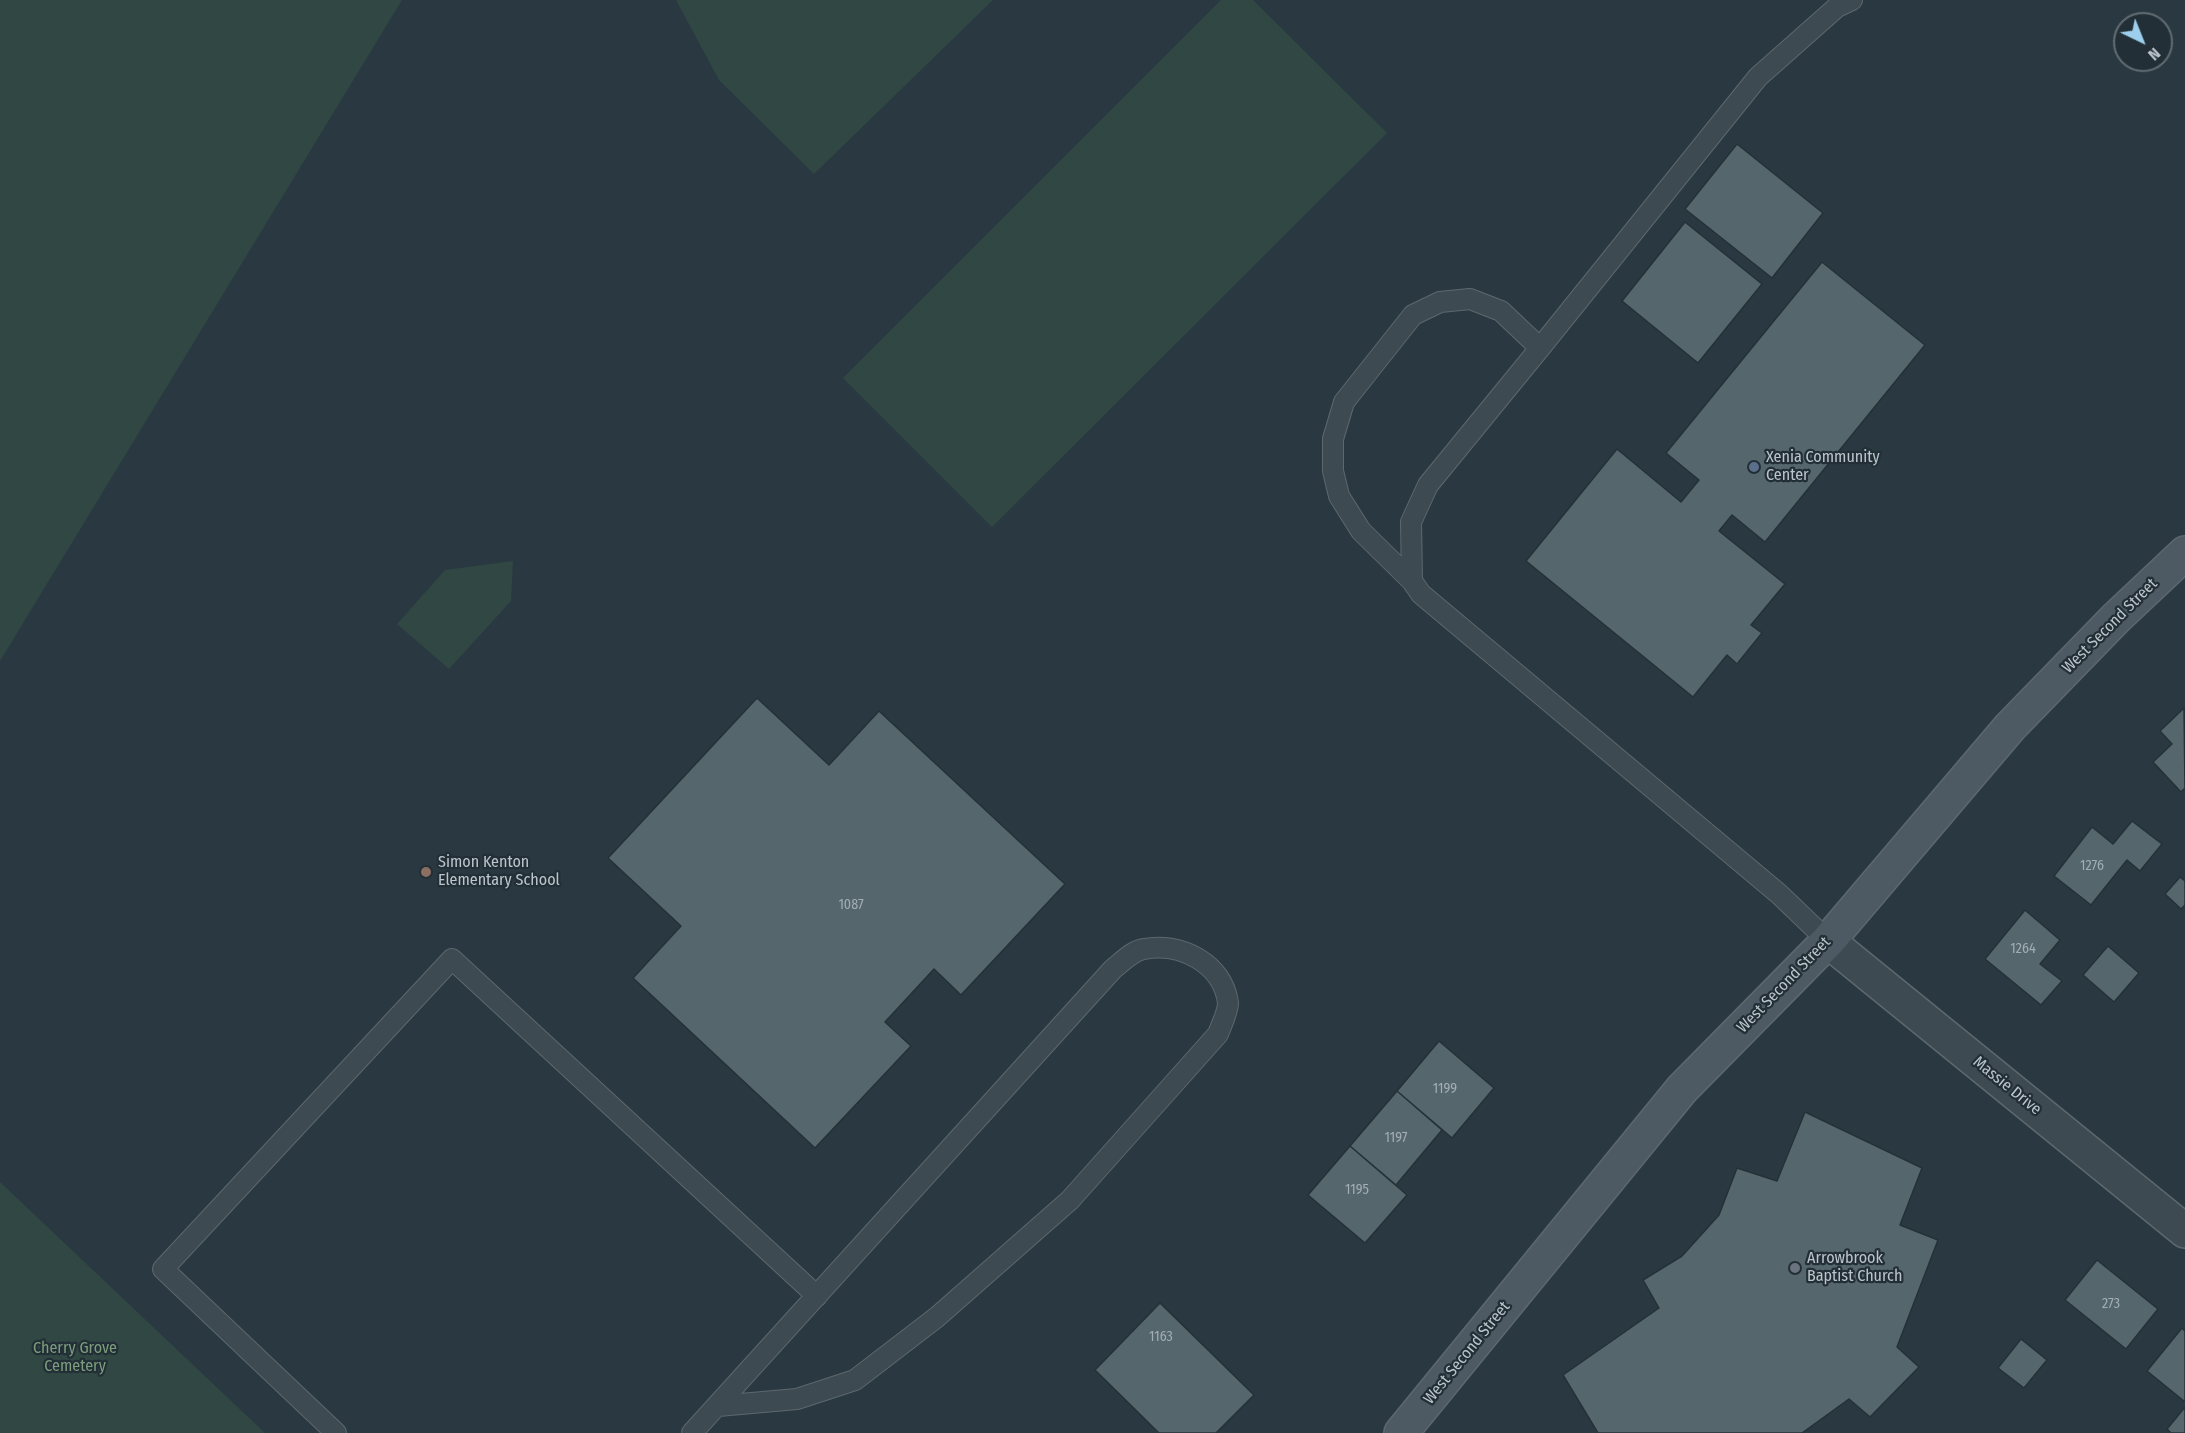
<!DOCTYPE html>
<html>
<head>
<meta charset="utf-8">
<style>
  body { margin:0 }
  #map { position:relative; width:2185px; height:1433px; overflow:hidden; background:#2a3941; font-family:"Fira Sans Condensed",sans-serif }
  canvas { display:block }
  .north { position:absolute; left:2113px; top:12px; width:60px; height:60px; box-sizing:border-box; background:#232f36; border:2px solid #606b72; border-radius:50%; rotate:137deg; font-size:16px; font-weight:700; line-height:24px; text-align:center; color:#bbc5cb }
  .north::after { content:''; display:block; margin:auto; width:21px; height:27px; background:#9dceee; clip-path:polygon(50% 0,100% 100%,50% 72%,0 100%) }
</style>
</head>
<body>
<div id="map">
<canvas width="2185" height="1433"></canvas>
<div class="north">N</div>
</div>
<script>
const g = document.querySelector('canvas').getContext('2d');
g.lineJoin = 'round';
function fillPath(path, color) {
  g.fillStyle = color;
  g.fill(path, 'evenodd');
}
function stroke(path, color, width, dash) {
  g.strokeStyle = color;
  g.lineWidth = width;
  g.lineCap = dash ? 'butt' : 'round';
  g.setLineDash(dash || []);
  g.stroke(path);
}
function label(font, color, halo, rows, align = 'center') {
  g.font = font + ' "Fira Sans Condensed",sans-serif';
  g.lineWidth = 4.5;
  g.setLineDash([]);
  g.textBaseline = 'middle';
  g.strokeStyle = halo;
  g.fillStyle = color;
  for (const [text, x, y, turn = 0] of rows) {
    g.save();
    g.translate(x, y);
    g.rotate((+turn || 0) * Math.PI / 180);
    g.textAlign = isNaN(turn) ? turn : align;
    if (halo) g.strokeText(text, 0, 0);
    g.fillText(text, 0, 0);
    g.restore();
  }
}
fillPath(new Path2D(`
  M0 0H402L0 661Z
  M676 0H993L814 174 719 80Z
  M1221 0H1253L1387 133 992 527 843 378Z
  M513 561 511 601 449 669 397 624 445 570Z
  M0 1182 265 1433H0Z`), '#304743');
const building = new Path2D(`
  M1737 144 1823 213 1772 278 1685 209Z
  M1685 222 1762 284 1698 363 1622 301Z
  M1822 262 1925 345 1765 542 1732 515 1719 531 1785 584 1751 625 1762 633 1737 664 1727 655 1693 697 1526 561 1617 449 1681 502 1699 480 1666 453Z
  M757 698 829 765 879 711 1065 884 961 995 934 969 885 1022 911 1046 815 1148 633 978 681 926 608 858Z
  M2184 708 2185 788 2181 792 2153 762 2172 744 2160 731Z
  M2132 821 2162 844 2140 871 2127 860 2091 905 2054 876 2092 827 2113 844Z
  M2180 877 2185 881V905L2181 909 2165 894Z
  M2025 910 2060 940 2040 964 2062 981 2041 1005 1985 959Z
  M2108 946 2139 973 2114 1002 2083 975Z
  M1439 1041 1494 1088 1452 1138 1397 1091Z
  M1397 1091 1442 1130 1396 1185 1350 1146Z
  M1805 1112 1922 1168 1900 1225 1938 1240 1897 1347 1919 1367 1870 1417 1849 1399 1802 1433H1598L1563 1375 1659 1308 1643 1280 1682 1256 1719 1215 1737 1168 1777 1181Z
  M1350 1146 1407 1195 1365 1243 1308 1195Z
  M2097 1260 2158 1309 2126 1349 2065 1300Z
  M1160 1303 1254 1395 1216 1433H1159L1095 1370Z
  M2182 1328 2185 1331V1402L2147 1371Z
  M2021 1339 2047 1360 2024 1388 1998 1368Z
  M2185 1407V1433H2171L2167 1429Z`);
fillPath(building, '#56666d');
stroke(building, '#253138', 1.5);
const lane = new Path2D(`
  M1540 348 1501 311 1470 299 1440 302 1413 315 1344 402 1333 439V471L1339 496 1361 531 1412 581 1421 594 1779 894 1828 941
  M1412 581 1411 522 1428 485 1540 348 1758 77 1837 7 1852 0
  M336 1433 163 1269 452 959 817 1296
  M692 1433 1113 969C1121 963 1133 950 1144 949 1180 942 1223 963 1228 1003 1228 1012 1221 1026 1218 1034L1070 1200 937 1317 855 1380 797 1399 718 1406`);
const street = new Path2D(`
  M1828 941 2185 1231`);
const secondary = new Path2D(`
  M1401 1433 1682 1089 1828 941 2010 727 2116 618 2185 553`);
stroke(lane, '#5c686e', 22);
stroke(street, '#5c686e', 36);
stroke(secondary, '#5c686e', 36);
stroke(lane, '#3e4a51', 20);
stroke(street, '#3e4a51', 33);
stroke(secondary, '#4d5a63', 33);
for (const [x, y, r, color] of [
  [1754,467,6,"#5c6f8a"],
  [426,872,6,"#8d6e63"],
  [1795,1268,6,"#6b7280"]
]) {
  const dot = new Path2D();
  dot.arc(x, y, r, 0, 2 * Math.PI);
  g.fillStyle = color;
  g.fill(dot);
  stroke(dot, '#232f36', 2);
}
label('14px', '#a2adb4', null, [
  ["1276",2092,866],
  ["1087",851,905],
  ["1264",2023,949],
  ["1199",1445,1089],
  ["1197",1396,1138],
  ["1195",1357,1190],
  ["273",2111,1304],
  ["1163",1161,1337]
]);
label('16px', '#bbc5cb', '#232f36', [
  ["Xenia Community",1766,458],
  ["Center",1766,476],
  ["Simon Kenton",438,863],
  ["Elementary School",438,881],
  ["Arrowbrook",1807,1259],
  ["Baptist Church",1807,1277]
], 'left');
label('16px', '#bbc5cb', '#232f36', [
  ["West Second Street",2110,626,-45],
  ["West Second Street",1784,985,-46],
  ["Massie Drive",2007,1086,39],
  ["West Second Street",1467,1353,-51]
]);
label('16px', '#7c9e7d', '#232f36', [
  ["Cherry Grove",75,1349],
  ["Cemetery",75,1367]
]);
</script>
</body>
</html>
